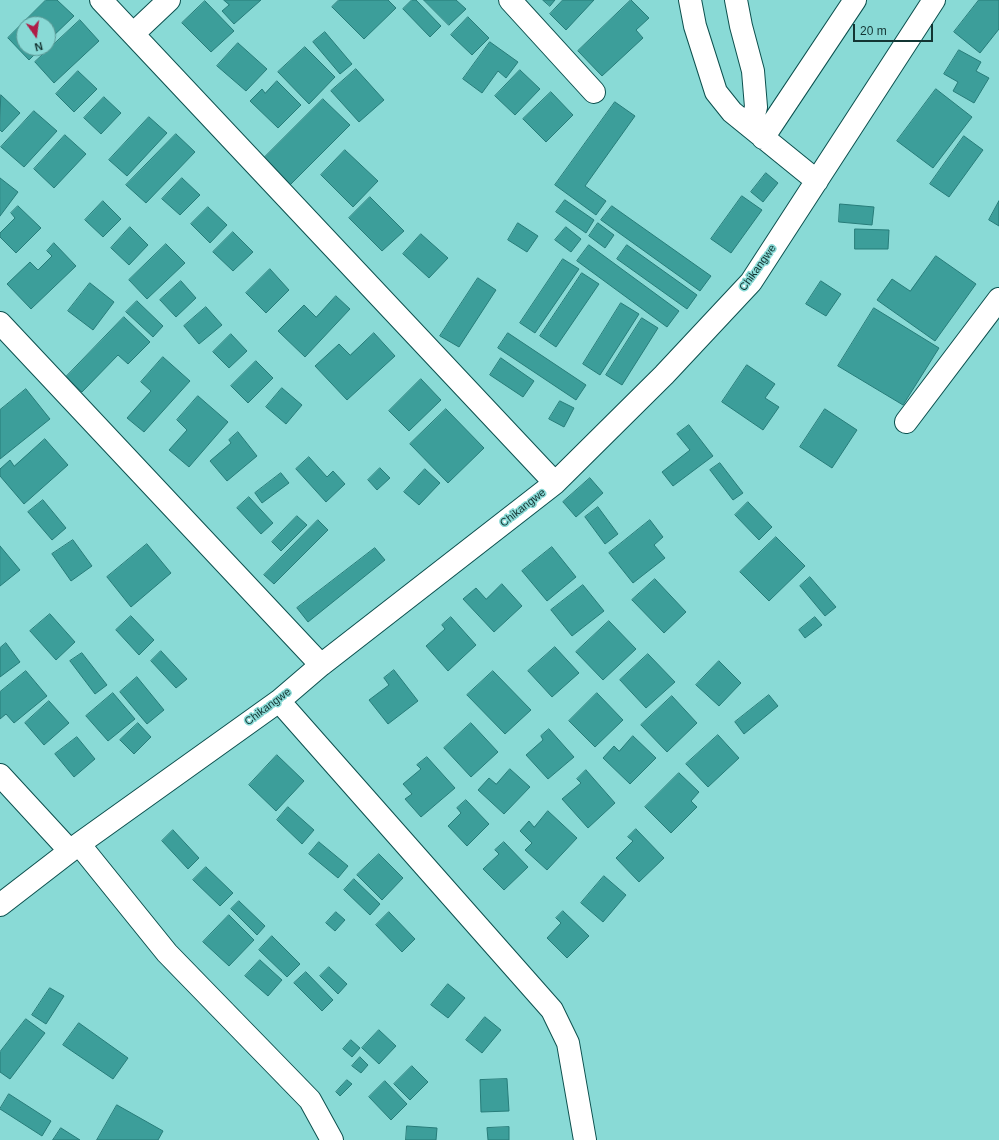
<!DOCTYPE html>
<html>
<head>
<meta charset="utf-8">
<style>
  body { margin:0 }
  #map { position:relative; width:999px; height:1140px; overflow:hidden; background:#89dad6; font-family:Arial,sans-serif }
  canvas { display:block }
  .north { position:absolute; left:16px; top:16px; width:40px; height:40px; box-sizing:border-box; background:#89dad6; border:1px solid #5a9895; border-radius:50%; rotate:166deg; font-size:11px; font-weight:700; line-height:16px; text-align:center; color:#133533 }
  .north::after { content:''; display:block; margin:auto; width:14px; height:18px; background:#af1c46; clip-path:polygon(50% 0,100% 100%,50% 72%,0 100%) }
  .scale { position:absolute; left:853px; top:24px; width:80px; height:18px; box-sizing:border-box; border:2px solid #133533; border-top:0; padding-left:5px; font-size:12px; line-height:14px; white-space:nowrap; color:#133533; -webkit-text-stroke:3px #89dad6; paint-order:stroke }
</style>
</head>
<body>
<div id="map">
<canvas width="999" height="1140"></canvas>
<div class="north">N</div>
<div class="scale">20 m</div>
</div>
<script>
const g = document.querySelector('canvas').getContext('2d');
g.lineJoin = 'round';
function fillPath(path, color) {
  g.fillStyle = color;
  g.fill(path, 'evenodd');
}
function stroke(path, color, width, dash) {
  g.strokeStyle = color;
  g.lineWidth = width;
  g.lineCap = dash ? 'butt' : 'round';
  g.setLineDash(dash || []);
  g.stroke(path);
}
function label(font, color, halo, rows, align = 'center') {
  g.font = font + ' Arial,sans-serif';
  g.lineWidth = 3;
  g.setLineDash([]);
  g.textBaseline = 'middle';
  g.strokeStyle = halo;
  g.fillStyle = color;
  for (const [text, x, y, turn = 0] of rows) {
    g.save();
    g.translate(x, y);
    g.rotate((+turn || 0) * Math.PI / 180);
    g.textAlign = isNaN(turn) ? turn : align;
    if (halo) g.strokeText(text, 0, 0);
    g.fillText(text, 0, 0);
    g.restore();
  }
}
const building = new Path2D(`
  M46 0H57L74 16 48 41V24H24V48H41L29 60 8 38Z
  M224 0H261L234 24 222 11 229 5Z
  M339 0H388L396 8 364 39 332 7Z
  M412 0H416L441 26 430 37 403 9Z
  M424 0H456L466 9 449 25Z
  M543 0H555L550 6Z
  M563 0H594L566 30 550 14Z
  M631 0 649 18 636 30 643 38 602 76 578 51Z
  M979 0H999V29L980 53 954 32Z
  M205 1 234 31 211 52 182 23Z
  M468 17 489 38 472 55 451 35Z
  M80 20 99 41 54 83 35 62Z
  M325 32 352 64 340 74 313 42Z
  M490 42 518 62 506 78 498 71 482 93 463 79Z
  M238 43 267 69 246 91 217 66Z
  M305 47 335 77 309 104 278 72Z
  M959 50 981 62 976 71 989 78 974 103 953 91 958 82 944 74Z
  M356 69 384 100 359 122 331 91Z
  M520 70 540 89 515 115 495 96Z
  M78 71 97 89 74 112 56 94Z
  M277 81 301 105 278 128 250 101 262 89 265 93Z
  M936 89 972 117 933 168 897 141Z
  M551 92 573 115 546 142 523 119Z
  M1 95 20 113 2 132 0 130Z
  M104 97 121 113 101 134 84 118Z
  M323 99 350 125 287 188 260 162Z
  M615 102 635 116 585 186 606 201 596 215 555 185Z
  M34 111 57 131 24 167 1 147Z
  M149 117 167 133 127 176 109 160Z
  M176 134 195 152 146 203 126 185Z
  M65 135 86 154 54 188 34 169Z
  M964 136 983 150 949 197 930 184Z
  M345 150 378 181 353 207 321 175Z
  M766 173 778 183 763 202 751 192Z
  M0 178 18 192 0 216Z
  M182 178 200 195 180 215 162 199Z
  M742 196 762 210 731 253 711 239Z
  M370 197 404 231 382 251 349 218Z
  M565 200 594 220 586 233 556 212Z
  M103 201 121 219 103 237 85 220Z
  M999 201V226L989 220Z
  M840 204 874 207 872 225 839 222Z
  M18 206 41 228 16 253 0 237V233L15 218 11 213Z
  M612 206 711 276 700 291 601 220Z
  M208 207 227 225 210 243 191 224Z
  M518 223 538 236 527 252 508 240Z
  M598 223 614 235 605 248 589 236Z
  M130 227 148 245 129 265 111 248Z
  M566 227 581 239 571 252 555 240Z
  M855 229 889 230 888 249H855Z
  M233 232 253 252 233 271 213 252Z
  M421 234 448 258 429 278 403 254Z
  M54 243 76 266 31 309 7 284 30 262 38 270 52 256 47 251Z
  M166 244 185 263 147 299 129 280Z
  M589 245 679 311 667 327 577 261Z
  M627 245 697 295 687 309 617 259Z
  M936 256 976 284 935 341 877 300 892 279 910 291Z
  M563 259 579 269 535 333 520 323Z
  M270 269 289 290 266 313 246 293Z
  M582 273 599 284 556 347 540 336Z
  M478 278 496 290 459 347 440 336Z
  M181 281 196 298 176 317 160 300Z
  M821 281 841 294 826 316 806 304Z
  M90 283 114 302 93 330 68 311Z
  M336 296 350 309 305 357 278 331 304 305 316 317Z
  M137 301 163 326 153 337 126 312Z
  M621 303 639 314 600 375 583 364Z
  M206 307 222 325 199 344 184 326Z
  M874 308 939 348 903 405 838 366Z
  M124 317 150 342 128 364 118 355 82 392 66 377Z
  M642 318 658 328 622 385 606 375Z
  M374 333 395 356 347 400 315 366 339 344 350 355Z
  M508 333 586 385 576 400 498 348Z
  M231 334 247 351 229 368 213 352Z
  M163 357 190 381 144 432 127 418 151 391 141 382Z
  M501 358 534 381 523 397 490 375Z
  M256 361 273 378 248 403 231 386Z
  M747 365 775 384 765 398 779 407 763 430 722 402Z
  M421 379 441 400 409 431 389 411Z
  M282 388 302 405 286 424 266 407Z
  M26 389 50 419 0 459V410Z
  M198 396 228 422 189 467 169 450 187 430 177 420Z
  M560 401 574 408 564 427 549 419Z
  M446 409 484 448 448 483 410 444Z
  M825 409 857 430 832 468 800 447Z
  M689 425 713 456 673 486 662 472 690 450 677 434Z
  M238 432 257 456 227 481 210 461 231 443 229 440Z
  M45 439 68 465 24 504 0 476V469L10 460 14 466Z
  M309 457 327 477 333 471 345 484 326 502 296 469Z
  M720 463 743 493 733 500 710 470Z
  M380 468 390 478 377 490 368 480Z
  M425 469 440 483 419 505 404 492Z
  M281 473 289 483 262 503 255 493Z
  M590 478 603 493 576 517 563 502Z
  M249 497 273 523 261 534 237 508Z
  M43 500 66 528 52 540 28 512Z
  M748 502 772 527 759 540 735 515Z
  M598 507 618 534 605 544 585 517Z
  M297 516 307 525 281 551 272 542Z
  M318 520 328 530 274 584 264 575Z
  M650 520 663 537 654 545 665 558 633 583 609 553Z
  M776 537 805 566 769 601 740 572Z
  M73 540 92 566 71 581 52 554Z
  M147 544 171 573 131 607 107 577Z
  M0 546 20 570 0 586Z
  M552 547 576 577 547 601 522 571Z
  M375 548 385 560 308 622 297 608Z
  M810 577 836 607 825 616 800 586Z
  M655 579 686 612 664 633 632 600Z
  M502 584 522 606 494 632 463 599 476 588 486 599Z
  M583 585 604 611 572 636 551 610Z
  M50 614 75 642 56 660 30 631Z
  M131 616 154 640 139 655 116 630Z
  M451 617 476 645 448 671 426 646 445 629 442 625Z
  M815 617 822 625 805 638 799 630Z
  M609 621 636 649 603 680 576 652Z
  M6 643 20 662 0 677V648Z
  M555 647 579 673 552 697 528 671Z
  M161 651 187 679 176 688 151 661Z
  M82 653 107 685 95 694 70 661Z
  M648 654 675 682 646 708 620 680Z
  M719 661 741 683 719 706 696 685Z
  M394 670 418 701 388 724 369 700 389 685 384 678Z
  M26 671 47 696 14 723 6 714 0 719V692Z
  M493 671 531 710 505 734 467 695Z
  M137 677 164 710 147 724 120 692Z
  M113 693 135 719 108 741 86 716Z
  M597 693 623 720 595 747 569 721Z
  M769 695 778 706 744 734 735 722Z
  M672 696 697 723 667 752 641 725Z
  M49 701 69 723 44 745 25 723Z
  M138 723 151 737 134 754 120 740Z
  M471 723 498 752 471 777 444 748Z
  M549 729 574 757 548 779 526 755 543 740 541 736Z
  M718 735 739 758 708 787 686 764Z
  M633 736 656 758 630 784 603 758 614 746 619 751Z
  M77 737 95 759 74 777 55 754Z
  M277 755 304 781 276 811 249 785Z
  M427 757 455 788 421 817 405 799 412 794 403 784 421 769 417 765Z
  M510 769 530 787 504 814 478 790 489 778 496 784Z
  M586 770 615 803 588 828 562 799 581 783 577 779Z
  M679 773 699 792 691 801 697 807 671 833 645 807Z
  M466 800 489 824 467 846 448 826 461 813 457 808Z
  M288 807 314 830 302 844 277 820Z
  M548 811 577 838 547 870 525 850 532 843 520 831 529 821 534 827Z
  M636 829 664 858 639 882 616 858 633 841 628 837Z
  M173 830 199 858 188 869 162 841Z
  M319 842 348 866 338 878 309 854Z
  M504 842 528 867 504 890 483 869 499 854 495 850Z
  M379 854 403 878 382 900 357 875Z
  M206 867 233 893 220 906 193 880Z
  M604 876 626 895 603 922 581 903Z
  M354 879 380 904 370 915 344 890Z
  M239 901 265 926 257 935 231 909Z
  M563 911 589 936 567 958 547 938 561 923 556 918Z
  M336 912 345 920 335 931 326 923Z
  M389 912 415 939 402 952 376 925Z
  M229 915 254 940 229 966 203 942Z
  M272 936 300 964 287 977 259 950Z
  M260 960 282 980 268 996 245 976Z
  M329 967 347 984 338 994 320 976Z
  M306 972 333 1000 322 1011 294 983Z
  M448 984 465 998 448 1018 431 1005Z
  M50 988 64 996 46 1024 32 1015Z
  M485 1017 501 1030 482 1053 466 1040Z
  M26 1019 45 1033 10 1079 0 1072V1052Z
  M79 1023 128 1058 113 1079 63 1045Z
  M379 1030 396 1046 379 1064 362 1048Z
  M351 1040 360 1048 352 1057 343 1049Z
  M360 1057 368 1065 361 1073 352 1066Z
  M412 1066 428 1082 410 1100 394 1084Z
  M507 1079 509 1111 481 1112 480 1080Z
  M347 1080 352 1084 340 1096 336 1092Z
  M385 1081 407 1104 391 1120 369 1097Z
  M9 1094 51 1121 42 1136 0 1109Z
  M117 1105 163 1131 158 1140H97Z
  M407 1126 437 1128 436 1140H406Z
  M509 1127V1140H488L487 1128Z
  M61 1128 80 1140H53Z`);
fillPath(building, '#3c9e9a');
stroke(building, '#277c79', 1);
const minor = new Path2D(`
  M101 0 555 483
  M510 0 594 92
  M690 0 695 26 716 92 732 112 817 181
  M736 0 741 26 753 71 756 107 751 126
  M133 34 169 0
  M763 138 855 0
  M0 323 321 665
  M906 422 999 299
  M279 701 552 1010 568 1043 585 1140
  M0 775 70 851
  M79 844 167 953 310 1100 332 1140
  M0 905 79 844 279 701 321 665 555 483 664 375 751 282 934 0`);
stroke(minor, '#0c504e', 24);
stroke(minor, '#fff', 22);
label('11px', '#133533', '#89dad6', [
  ["Chikangwe",758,268,-54],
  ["Chikangwe",523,508,-38],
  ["Chikangwe",268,707,-37]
]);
</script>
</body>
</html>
